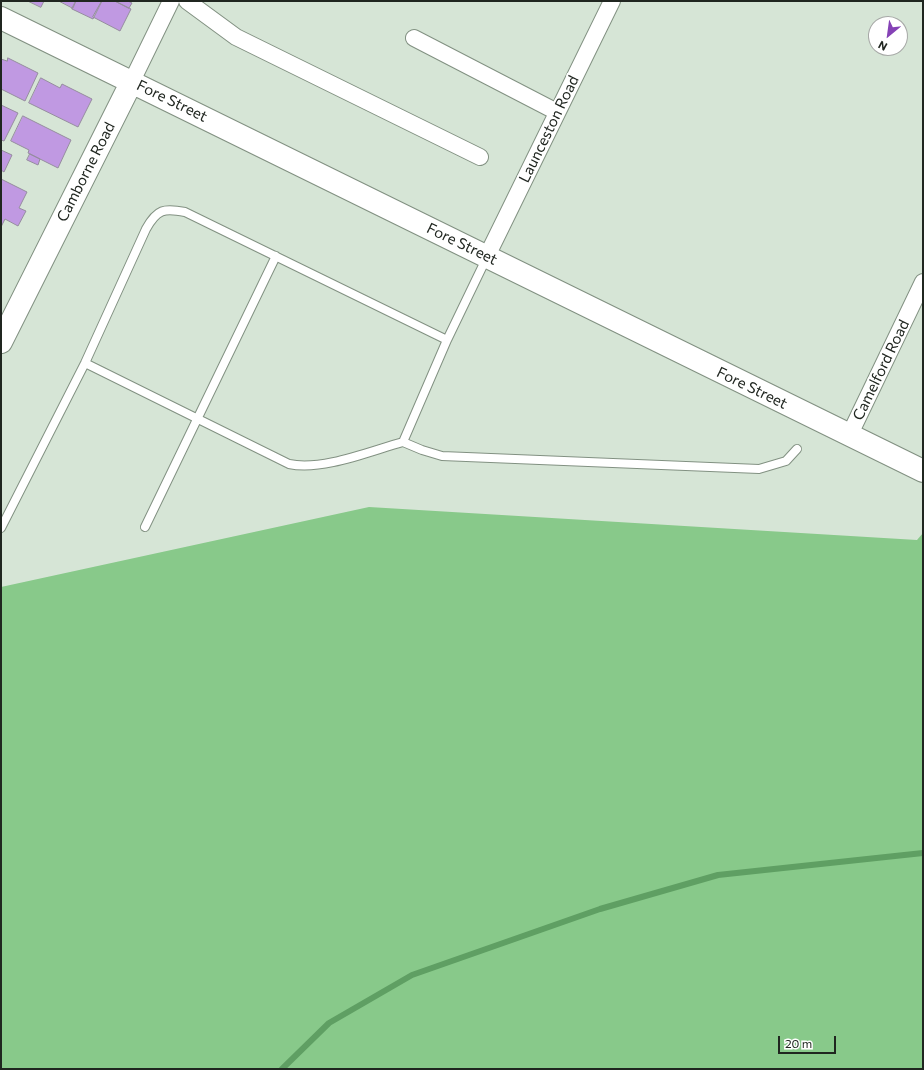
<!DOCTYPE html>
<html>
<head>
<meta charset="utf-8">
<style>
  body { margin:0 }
  #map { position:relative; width:924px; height:1070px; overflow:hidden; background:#d6e5d6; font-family:Commissioner,sans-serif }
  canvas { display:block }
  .frame { position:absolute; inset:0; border:2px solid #202620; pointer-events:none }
  .north { position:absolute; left:868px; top:16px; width:40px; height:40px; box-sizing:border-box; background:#fff; border:1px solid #a6a8a6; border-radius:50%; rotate:209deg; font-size:11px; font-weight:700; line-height:16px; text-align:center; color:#202620 }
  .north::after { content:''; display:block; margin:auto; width:14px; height:18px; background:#8542b6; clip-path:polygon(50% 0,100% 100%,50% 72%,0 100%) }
  .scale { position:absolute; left:778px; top:1036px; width:58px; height:18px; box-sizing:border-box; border:2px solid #202620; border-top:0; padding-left:5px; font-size:12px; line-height:14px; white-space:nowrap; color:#202620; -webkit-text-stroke:3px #fff; paint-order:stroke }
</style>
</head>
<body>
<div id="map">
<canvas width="924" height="1070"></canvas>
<div class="frame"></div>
<div class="north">N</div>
<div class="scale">20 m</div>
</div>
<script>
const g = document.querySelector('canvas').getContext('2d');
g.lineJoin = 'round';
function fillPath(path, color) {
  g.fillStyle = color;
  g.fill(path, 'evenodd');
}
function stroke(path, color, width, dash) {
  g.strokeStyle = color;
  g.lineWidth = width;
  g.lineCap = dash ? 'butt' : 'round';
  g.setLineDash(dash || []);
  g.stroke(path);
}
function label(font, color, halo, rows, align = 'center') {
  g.font = font + ' Commissioner,sans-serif';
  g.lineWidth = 4;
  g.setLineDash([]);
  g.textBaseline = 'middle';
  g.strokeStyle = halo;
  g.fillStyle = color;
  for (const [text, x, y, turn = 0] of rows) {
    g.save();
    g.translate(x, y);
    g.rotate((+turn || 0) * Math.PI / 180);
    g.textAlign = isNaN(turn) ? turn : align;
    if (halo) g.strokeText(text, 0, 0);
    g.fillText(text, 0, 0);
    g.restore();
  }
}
fillPath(new Path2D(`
  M369 507 917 540 923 533V1069H1V587Z`), '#88c98a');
stroke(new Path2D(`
  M282 1069 329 1023 412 975 600 909 718 875 923 853`), '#5f9f63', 6);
const building = new Path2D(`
  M28 1H44L41 7Z
  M59 1H76L73 8Z
  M76 1H102L93 19 72 9Z
  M102 1H115L131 9 120 31 93 17Z
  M115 1H128L132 3 129 8Z
  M8 58 38 73 25 101 1 89V59L7 61Z
  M41 78 60 88 62 84 92 99 78 127 29 103Z
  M1 105 18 113 4 141 1 140Z
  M23 116 71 140 58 168 28 153 29 150 11 141Z
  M1 150 12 155 4 172 1 170Z
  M30 154 40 159 38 165 27 160Z
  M1 179 27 192 19 208 26 211 18 226 5 219 1 227Z`);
fillPath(building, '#c099e2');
stroke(building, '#958d9e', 1);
const lane = new Path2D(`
  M85 363 289 464C323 471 370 451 403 442L422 450 442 456 759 469 786 461 797 449
  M403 442 447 340 487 257
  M145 527 276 256
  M1 528 85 363 146 229C157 209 164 208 185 212L447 340`);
const street = new Path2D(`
  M187 1 236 37 480 157
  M414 38 557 112
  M132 81 171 1
  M487 256 612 1
  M849 436 923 282`);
const secondary = new Path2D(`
  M1 18 923 471
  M1 342 132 81`);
stroke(lane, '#829182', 10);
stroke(street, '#829182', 18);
stroke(secondary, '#829182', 24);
stroke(lane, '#fff', 8);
stroke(street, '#fff', 16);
stroke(secondary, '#fff', 22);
label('15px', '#202620', '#fff', [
  ["Fore Street",172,101,26],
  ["Launceston Road",549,129,-64],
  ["Camborne Road",86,172,-63],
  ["Fore Street",462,244,26],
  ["Camelford Road",881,370,-64],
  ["Fore Street",752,388,26]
]);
</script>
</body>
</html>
